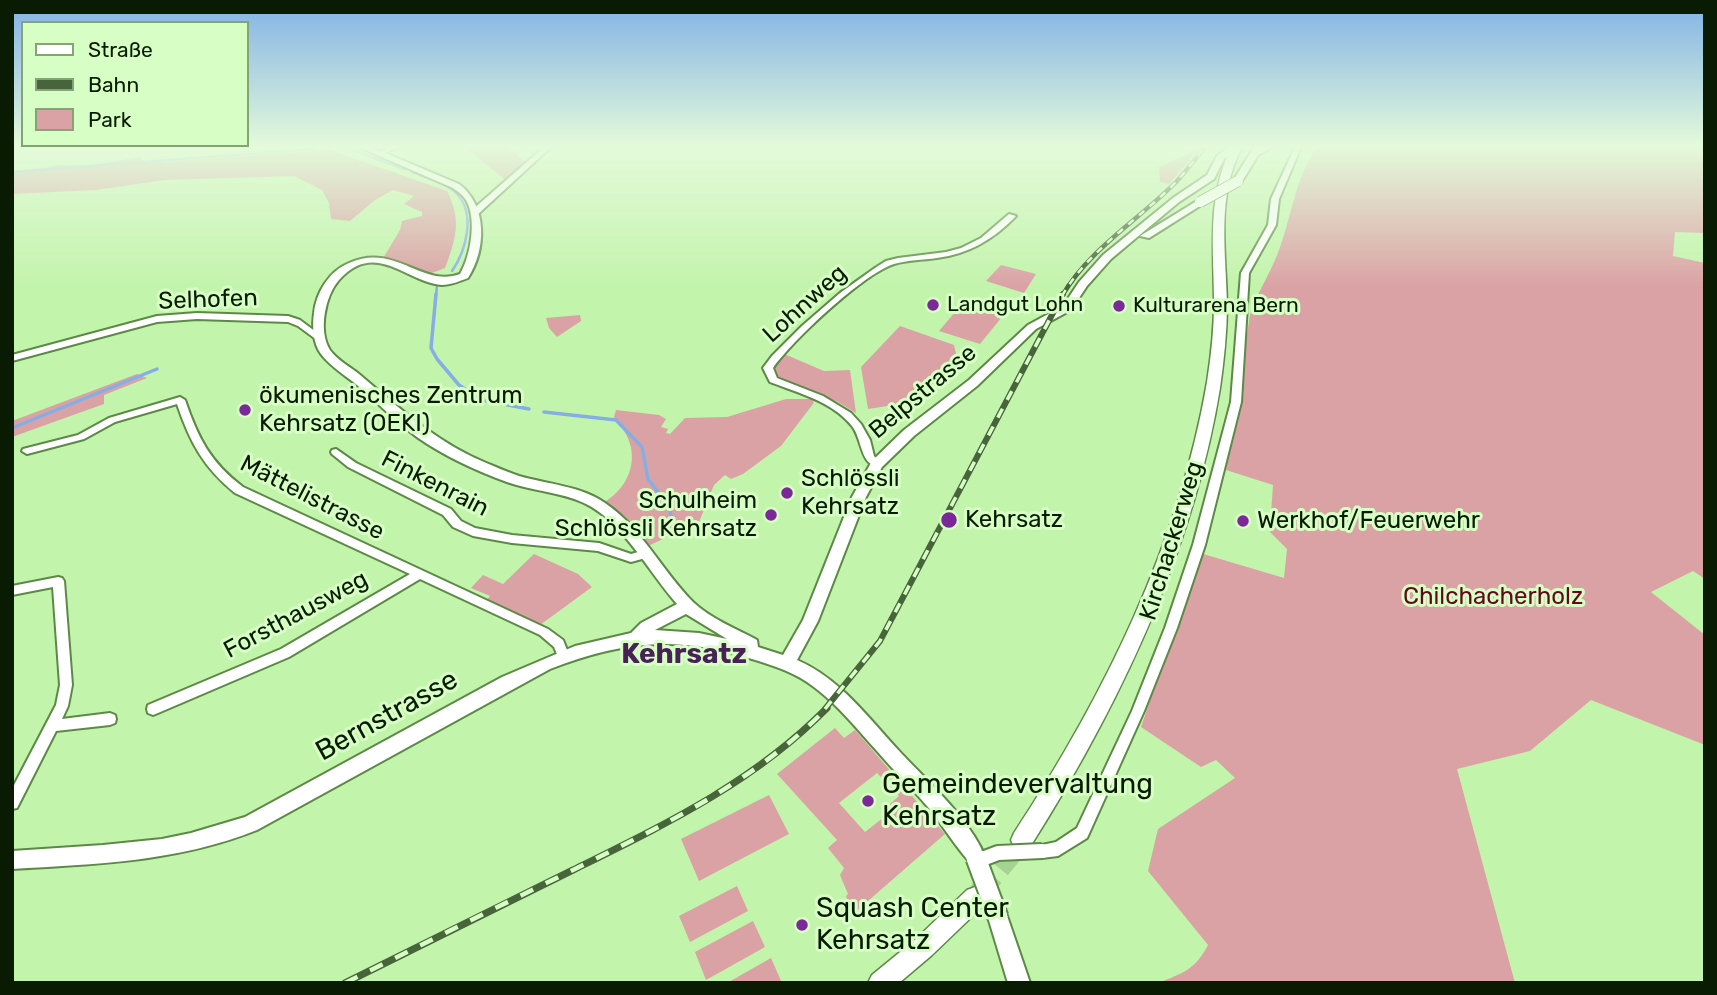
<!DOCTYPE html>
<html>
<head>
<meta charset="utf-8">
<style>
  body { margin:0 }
  #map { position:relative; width:1717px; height:995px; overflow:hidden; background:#c3f4ac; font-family:Rubik,sans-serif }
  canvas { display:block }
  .frame { position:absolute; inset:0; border:14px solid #091b02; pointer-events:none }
  .legend { position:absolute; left:21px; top:21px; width:228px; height:126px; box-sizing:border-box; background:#d7fec4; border:2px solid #85a376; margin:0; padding:9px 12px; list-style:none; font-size:21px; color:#091b02 }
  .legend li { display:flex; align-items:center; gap:14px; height:35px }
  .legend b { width:35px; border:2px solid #85a376 }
</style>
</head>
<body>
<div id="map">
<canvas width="1717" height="995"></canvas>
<div class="frame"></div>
<ul class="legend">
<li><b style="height:9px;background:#fff"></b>Straße</li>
<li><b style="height:9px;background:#47643b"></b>Bahn</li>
<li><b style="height:19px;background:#daa2a5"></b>Park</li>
</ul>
</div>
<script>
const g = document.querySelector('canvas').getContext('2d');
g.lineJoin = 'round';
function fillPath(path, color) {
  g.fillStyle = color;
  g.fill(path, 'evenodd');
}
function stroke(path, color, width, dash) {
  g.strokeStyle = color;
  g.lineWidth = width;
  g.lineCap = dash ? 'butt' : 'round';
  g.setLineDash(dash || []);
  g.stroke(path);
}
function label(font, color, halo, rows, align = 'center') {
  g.font = font + ' Rubik,sans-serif';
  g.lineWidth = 6;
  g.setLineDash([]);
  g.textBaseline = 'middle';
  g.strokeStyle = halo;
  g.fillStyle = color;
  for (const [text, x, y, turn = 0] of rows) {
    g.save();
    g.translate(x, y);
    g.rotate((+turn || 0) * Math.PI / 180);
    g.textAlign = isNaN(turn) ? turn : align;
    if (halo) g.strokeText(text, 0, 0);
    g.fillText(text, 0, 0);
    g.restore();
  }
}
fillPath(new Path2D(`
  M465 147H513L510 149 528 164 508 182Z
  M1195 147H1201L1169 184 1160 182 1159 167 1188 154Z
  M1317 147H1705V233L1675 232 1673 256 1705 263V579L1693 571 1651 592 1705 635V745L1591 700 1530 751 1457 769 1515 983H1158C1183 973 1195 970 1208 945L1148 871 1158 829 1235 778 1216 760 1201 767 1141 727 1200 553 1284 578 1287 549 1270 532 1274 515 1271 514 1273 485 1226 470 1250 315C1256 295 1267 279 1275 260 1291 224 1293 181 1317 147Z
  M330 150 447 191C462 220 456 239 445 268L424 276 382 260 400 230 402 221 422 216V212L404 204 414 196 393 190 375 200 350 221 331 219 329 203 322 190 294 176 164 180 96 190 12 194V171L37 170 57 165 88 166 139 157 146 163Z
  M1001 265 1036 274 1024 293 986 281Z
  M966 299 1006 312 980 344 939 331Z
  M580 315 581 321 557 337 549 328 546 318Z
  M900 326 954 345 959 366 907 403 868 409 861 367Z
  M782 353 824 371 850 370 856 413 838 402 778 378 774 368Z
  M137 374 147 378 104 395V404L12 437V421Z
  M786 399H814L813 404 781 446 743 474 731 479 725 475 714 485 699 522 648 546 606 501C628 487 639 461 627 436 624 429 617 425 614 417L616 410 659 415 666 419 661 427 668 429 666 433 670 434 685 418 727 417Z
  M534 554 578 574 592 587 540 625 487 600 490 596 471 588 483 575 503 584Z
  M835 728 844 738 855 730 945 834 853 914 846 896 848 894 840 875 844 868 828 848 837 840 777 774ZM877 773 899 796 884 809 888 814 865 832 839 803Z
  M769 795 789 834 699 881 681 839Z
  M737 886 748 911 690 942 679 916Z
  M753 921 765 947 706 980 695 952Z
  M771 958 782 983H727Z`), '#daa2a5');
stroke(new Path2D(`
  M345 147 404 169
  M12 172 313 149
  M412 172C427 178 445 182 457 194 476 214 466 251 452 271
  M436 296 437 285`), '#86aee4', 2.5);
stroke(new Path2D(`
  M436 294 431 348 437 359 459 385 482 400 529 409
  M544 412 616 420 642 447 648 479 669 506 672 522
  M12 428 157 369`), '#86aee4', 3.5);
stroke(new Path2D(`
  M979 893 1020 843`), '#a7d392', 22, [22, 10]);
const minor = new Path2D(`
  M390 147H399L381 155 376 154Z
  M544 147H551L477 215H471V211Z
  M1264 147H1273L1256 156 1251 155Z
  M1295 147H1301L1279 199 1276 225 1249 273 1241 402 1205 545 1177 628 1144 711 1087 838 1058 856 1042 858 1037 856 1035 851 1037 846 1056 842 1077 828 1132 711 1165 628 1193 545 1231 402 1241 273 1268 225 1271 199Z
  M1009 214 1016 216C994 239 969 254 937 258 923 260 908 260 894 264 863 274 793 340 773 368L777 378 823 396 851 413 861 424 870 440 874 456 882 464 881 466C860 468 863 440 852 426 832 401 798 393 770 382L763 368 772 356 802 326 840 293 875 268 886 261 898 258 946 252 961 248 981 238Z
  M197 313 288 316 300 320 324 338 320 341 317 340 298 326 288 322 197 319 157 322 12 361V355L157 316Z
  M180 397 185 400C198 438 210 462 243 487L548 629 563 640 569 655 567 659 563 660 559 659 554 647 540 635 420 579 289 657 158 713 153 715 148 713 147 709 148 705 281 649 410 574 235 493C203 467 190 442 177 404L115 422 84 439 27 454 22 451 23 449 78 435 109 418Z
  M336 449 356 463 451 509 461 521 475 528 512 535 599 543 631 554 645 550 649 551 651 554 649 557 631 562 598 551 512 543 473 536 453 527 443 515 348 467 332 454 331 452 332 450Z
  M58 577 62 578 64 581 72 685 68 706 62 719 110 713 115 715 116 719 115 723 110 725 56 731 17 808 12 809V789L56 705 60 685 53 587 12 595V586Z`);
const tertiary = new Path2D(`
  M359 147H371L459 184C488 206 486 250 468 278 460 281 451 285 442 285 407 283 376 239 339 280 325 296 318 331 330 350 336 359 350 367 359 374 398 407 436 442 484 462 496 467 507 472 519 476 547 484 581 486 605 503 642 528 662 571 693 602 711 619 735 628 757 640L758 647 783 655 803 620 852 497 872 461 904 430 969 380 1028 325 1063 306 1079 282 1103 255 1173 198 1207 175 1217 156 1229 147H1239L1224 159 1214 179 1179 202 1111 259 1087 286 1071 310 1036 329 977 386 914 436 882 467 866 497 818 621 797 660C841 679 869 719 901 753 931 785 968 817 986 858L983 865 976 867C966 863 938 818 927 806 911 787 893 770 877 751 857 729 838 705 814 687 795 672 774 666 752 659 677 635 622 641 550 669L257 830C177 862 96 864 12 869V851L103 845 162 839 191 833 245 817 502 677 575 646 631 633 641 623 677 604C650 574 622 520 584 503 561 492 532 491 507 482 477 471 444 456 417 437 396 422 377 402 357 385 346 376 330 366 321 354 313 344 312 325 314 313 316 293 329 271 349 263 395 242 422 288 460 274 471 255 477 219 466 200 463 195 457 191 453 188ZM686 614 727 639 699 633 655 630Z
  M1254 147H1263L1241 183H1235L1233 181Z
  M1200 199 1205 202 1203 204 1149 238 1140 236Z
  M998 907 1005 910 1030 983H1008L988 917 991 910Z`);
const secondary = new Path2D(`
  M1232 147H1242C1216 196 1226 251 1227 304 1227 332 1224 360 1220 388 1193 553 1118 708 1030 847L1022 850 1014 847 1011 840 1014 833C1104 696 1179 545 1207 382 1211 356 1214 330 1214 303 1214 250 1206 195 1232 147Z
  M975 887 983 890 986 898 983 906 932 955 899 983H868L872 975 916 939 967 890Z`);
stroke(minor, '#5d8947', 4);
stroke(tertiary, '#5d8947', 4);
stroke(secondary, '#5d8947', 3);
fillPath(minor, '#fff');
fillPath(tertiary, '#fff');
fillPath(secondary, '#fff');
const railFar2 = new Path2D(`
  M1062 296C1089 249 1140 219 1177 181 1187 170 1196 158 1205 147`);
const railFar1 = new Path2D(`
  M825 709 880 641 1063 294`);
const rail = new Path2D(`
  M345 983C421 945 497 907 573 870 666 824 754 782 827 708`);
stroke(railFar2, '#47643b', 4.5);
stroke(railFar1, '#47643b', 6);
stroke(rail, '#47643b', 7);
stroke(railFar2, '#d7fec4', 2.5, [7]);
stroke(railFar1, '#d7fec4', 3.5, [10]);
stroke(rail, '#d7fec4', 4.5, [14]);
const minorBridge = new Path2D(`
  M977 861 998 853 1042 851`);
const tertiaryBridgeFar1 = new Path2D(`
  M1200 202 1238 181`);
const tertiaryBridge = new Path2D(`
  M976 858 998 917`);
stroke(minorBridge, '#5d8947', 18, []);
stroke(tertiaryBridgeFar1, '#5d8947', 12, []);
stroke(tertiaryBridge, '#5d8947', 23, []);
stroke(minorBridge, '#fff', 14);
stroke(tertiaryBridgeFar1, '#fff', 10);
stroke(tertiaryBridge, '#fff', 19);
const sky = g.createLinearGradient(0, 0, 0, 287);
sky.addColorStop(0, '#81b2e6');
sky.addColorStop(0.51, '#e4fada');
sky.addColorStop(1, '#e4fada00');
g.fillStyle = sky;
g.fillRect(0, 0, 1717, 287);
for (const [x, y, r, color] of [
  [933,305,7,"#7b2898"],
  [1119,306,7,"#7b2898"],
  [245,410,7,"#7b2898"],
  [787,493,7,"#7b2898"],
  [771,515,7,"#7b2898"],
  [949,520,9,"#7b2898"],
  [1243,521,7,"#7b2898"],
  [868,801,7,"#7b2898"],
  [802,925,7,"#7b2898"]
]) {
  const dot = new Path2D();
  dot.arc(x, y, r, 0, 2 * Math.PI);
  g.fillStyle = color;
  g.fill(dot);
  stroke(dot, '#d7fec4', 2.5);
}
label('21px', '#091b02', '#d7fec4', [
  ["Landgut Lohn",947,305],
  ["Kulturarena Bern",1133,306]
], 'left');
label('24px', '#091b02', '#d7fec4', [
  ["Selhofen",208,300,-2],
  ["Lohnweg",805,304,-42],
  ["Belpstrasse",923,392,-40],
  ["Finkenrain",435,484,27],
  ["Mättelistrasse",312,498,27],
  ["Kirchackerweg",1172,541,-73],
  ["Forsthausweg",296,615,-28]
]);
label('24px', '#091b02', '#d7fec4', [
  ["ökumenisches Zentrum",259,396],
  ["Kehrsatz (OEKI)",259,424],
  ["Schlössli",801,479],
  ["Kehrsatz",801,507],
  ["Schulheim",757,501,"right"],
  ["Schlössli Kehrsatz",757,529,"right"],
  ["Kehrsatz",965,520],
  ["Werkhof/Feuerwehr",1257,521]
], 'left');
label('24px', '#62081d', '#d7fec4', [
  ["Chilchacherholz",1493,597]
]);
label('bold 28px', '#482157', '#d7fec4', [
  ["Kehrsatz",684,655]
]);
label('28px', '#091b02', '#d7fec4', [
  ["Bernstrasse",387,716,-29]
]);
label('28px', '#091b02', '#d7fec4', [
  ["Gemeindevervaltung",882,785],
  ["Kehrsatz",882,817],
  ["Squash Center",816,909],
  ["Kehrsatz",816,941]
], 'left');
</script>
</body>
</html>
